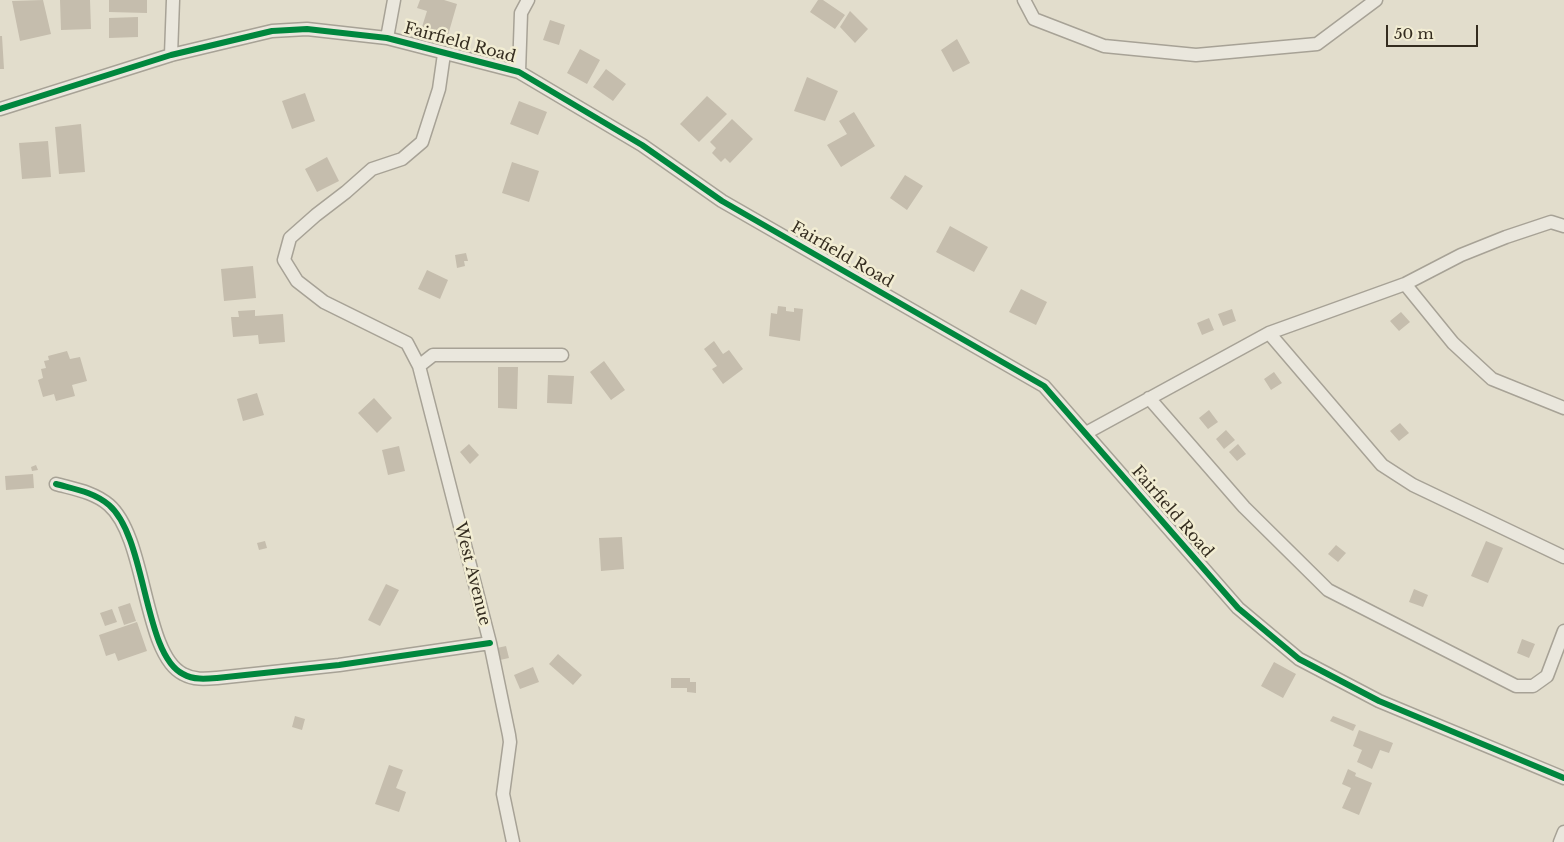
<!DOCTYPE html>
<html>
<head>
<meta charset="utf-8">
<style>
  body { margin:0 }
  #map { position:relative; width:1564px; height:842px; overflow:hidden; background:#e2ddcc; font-family:"Libre Baskerville",serif }
  canvas { display:block }
  .scale { position:absolute; left:1386px; top:25px; width:92px; height:22px; box-sizing:border-box; border:2px solid #342c1f; border-top:0; padding-left:6px; font-size:15px; line-height:18px; white-space:nowrap; color:#342c1f; -webkit-text-stroke:4px #f2edd3; paint-order:stroke }
</style>
</head>
<body>
<div id="map">
<canvas width="1564" height="842"></canvas>
<div class="scale">50 m</div>
</div>
<script>
const g = document.querySelector('canvas').getContext('2d');
g.lineJoin = 'round';
function fillPath(path, color) {
  g.fillStyle = color;
  g.fill(path, 'evenodd');
}
function stroke(path, color, width, dash) {
  g.strokeStyle = color;
  g.lineWidth = width;
  g.lineCap = dash ? 'butt' : 'round';
  g.setLineDash(dash || []);
  g.stroke(path);
}
function label(font, color, halo, rows, align = 'center') {
  g.font = font + ' "Libre Baskerville",serif';
  g.lineWidth = 5;
  g.setLineDash([]);
  g.textBaseline = 'middle';
  g.strokeStyle = halo;
  g.fillStyle = color;
  for (const [text, x, y, turn = 0] of rows) {
    g.save();
    g.translate(x, y);
    g.rotate((+turn || 0) * Math.PI / 180);
    g.textAlign = isNaN(turn) ? turn : align;
    if (halo) g.strokeText(text, 0, 0);
    g.fillText(text, 0, 0);
    g.restore();
  }
}
fillPath(new Path2D(`
  M43 0 51 34 20 41 12 1Z
  M60 0H90L91 29 61 30Z
  M109 0H147V13L109 12Z
  M420 0H444L457 4 448 35 422 27 427 11 417 8Z
  M818 0H823L845 15 835 29 810 12Z
  M850 11 868 29 855 43 840 27Z
  M138 17V37L109 38V18Z
  M550 20 565 25 559 45 543 40Z
  M0 36H2L4 69H0Z
  M957 39 970 63 953 72 941 50Z
  M580 49 600 60 587 84 567 73Z
  M606 69 626 84 613 101 593 87Z
  M807 77 838 91 825 121 794 111Z
  M305 93 315 121 292 129 282 101Z
  M707 96 727 114 699 142 680 124Z
  M519 101 547 112 538 135 510 124Z
  M854 112 875 146 841 167 827 145 847 134 839 121Z
  M732 119 753 139 730 163 725 158 721 162 712 153 716 148 710 142Z
  M81 124 85 172 59 174 55 127Z
  M48 141 51 177 22 179 19 143Z
  M327 157 339 181 317 192 305 169Z
  M512 162 539 171 529 202 502 193Z
  M905 175 923 186 907 210 890 198Z
  M950 226 988 247 974 272 936 252Z
  M466 253 468 261H464L465 266 457 268 455 255Z
  M253 266 256 298 224 301 221 269Z
  M427 270 448 280 440 299 418 289Z
  M1021 289 1047 302 1036 325 1009 312Z
  M778 306 786 307V311L794 312V308L803 309 800 341 769 336 771 313 777 314Z
  M1232 309 1236 321 1223 326 1218 314Z
  M255 310V316L283 314 285 342 259 344 258 335 233 337 231 317H239L238 311Z
  M1401 312 1410 322 1399 331 1390 321Z
  M1209 318 1214 330 1202 335 1197 323Z
  M714 341 723 354 729 350 743 369 723 384 712 369 717 366 704 349Z
  M67 351 70 359 80 357 87 381 72 385 75 396 56 401 54 394 43 397 38 380 43 378 41 369 46 368 44 361 49 360 48 356Z
  M604 361 625 390 611 400 590 372Z
  M498 367H518L517 409 498 408Z
  M1274 372 1282 383 1271 390 1264 379Z
  M548 375 574 376 572 404 547 403Z
  M257 393 264 415 243 421 237 399Z
  M374 398 392 418 377 433 358 413Z
  M1209 410 1218 422 1208 429 1199 418Z
  M1400 423 1409 433 1399 441 1390 431Z
  M1226 430 1235 440 1224 449 1216 439Z
  M469 444 479 455 470 464 460 452Z
  M1238 444 1246 454 1237 461 1229 452Z
  M399 446 405 471 388 475 382 450Z
  M36 465 38 470 32 471 31 467Z
  M33 474 34 488 6 490 5 476Z
  M622 537 624 569 601 571 599 538Z
  M265 541 267 548 259 550 257 543Z
  M1486 541 1503 548 1488 583 1471 576Z
  M1336 545 1346 553 1338 562 1328 554Z
  M386 584 399 590 380 626 368 620Z
  M1414 589 1428 595 1423 607 1409 602Z
  M130 603 136 621 124 625 118 607Z
  M112 609 117 622 105 626 100 613Z
  M137 622 147 651 118 661 115 653 106 656 99 635Z
  M1522 639 1535 644 1529 658 1517 653Z
  M506 646 509 658 500 660 497 648Z
  M558 654 582 675 573 685 549 664Z
  M1274 662 1296 674 1283 698 1261 686Z
  M533 667 539 682 520 689 514 675Z
  M671 678H690V682H696V693L687 692V688H671Z
  M295 716 305 719 302 730 292 727Z
  M1333 716 1356 725 1353 731 1330 721Z
  M1359 730 1393 743 1389 753 1380 750 1372 769 1357 762 1362 750 1353 746Z
  M389 765 403 770 396 788 406 792 399 812 375 804Z
  M1348 769 1356 773 1355 776 1372 783 1359 815 1342 808 1351 788 1342 784Z`), '#c5bdad');
const minor = new Path2D(`
  M1024 0 1034 19 1104 46 1196 55 1317 44 1376 0
  M387 38 394 0
  M444 54 439 89 422 142 402 159 372 169 346 192 316 215 290 238 284 260 297 281 324 302 407 343 419 366 490 643 509 735 510 742 503 794 513 842
  M171 55 173 0
  M519 72 521 13 528 0
  M0 109 171 55 272 31 307 29 387 38 519 72 642 145 722 201 1044 386 1238 608 1299 659 1379 701 1564 778
  M1405 284 1453 343 1492 379 1564 408
  M1269 333 1382 465 1413 485 1564 557
  M419 366 433 355H562
  M1149 398 1244 507 1328 590 1516 686H1533L1547 676 1564 631
  M1086 433 1269 333 1405 284 1461 255 1506 237 1551 222 1564 226
  M56 484C74 489 94 492 109 505 147 538 143 654 183 674 194 680 205 679 217 678L339 665 490 643
  M1560 842 1564 832`);
stroke(minor, '#a7a296', 15);
stroke(minor, '#eae7dd', 12);
stroke(new Path2D(`
  M0 109 171 55 272 31 307 29 387 38 519 72 642 145 722 201 1044 386 1238 608 1299 659 1379 701 1564 778
  M56 484C74 489 94 492 109 505 147 538 143 654 183 674 194 680 205 679 217 678L339 665 490 643`), '#00873e', 6);
label('16px', '#342c1f', '#f2edd3', [
  ["Fairfield Road",460,43,15],
  ["Fairfield Road",842,255,30],
  ["Fairfield Road",1172,512,49],
  ["West Avenue",472,574,76]
]);
</script>
</body>
</html>
